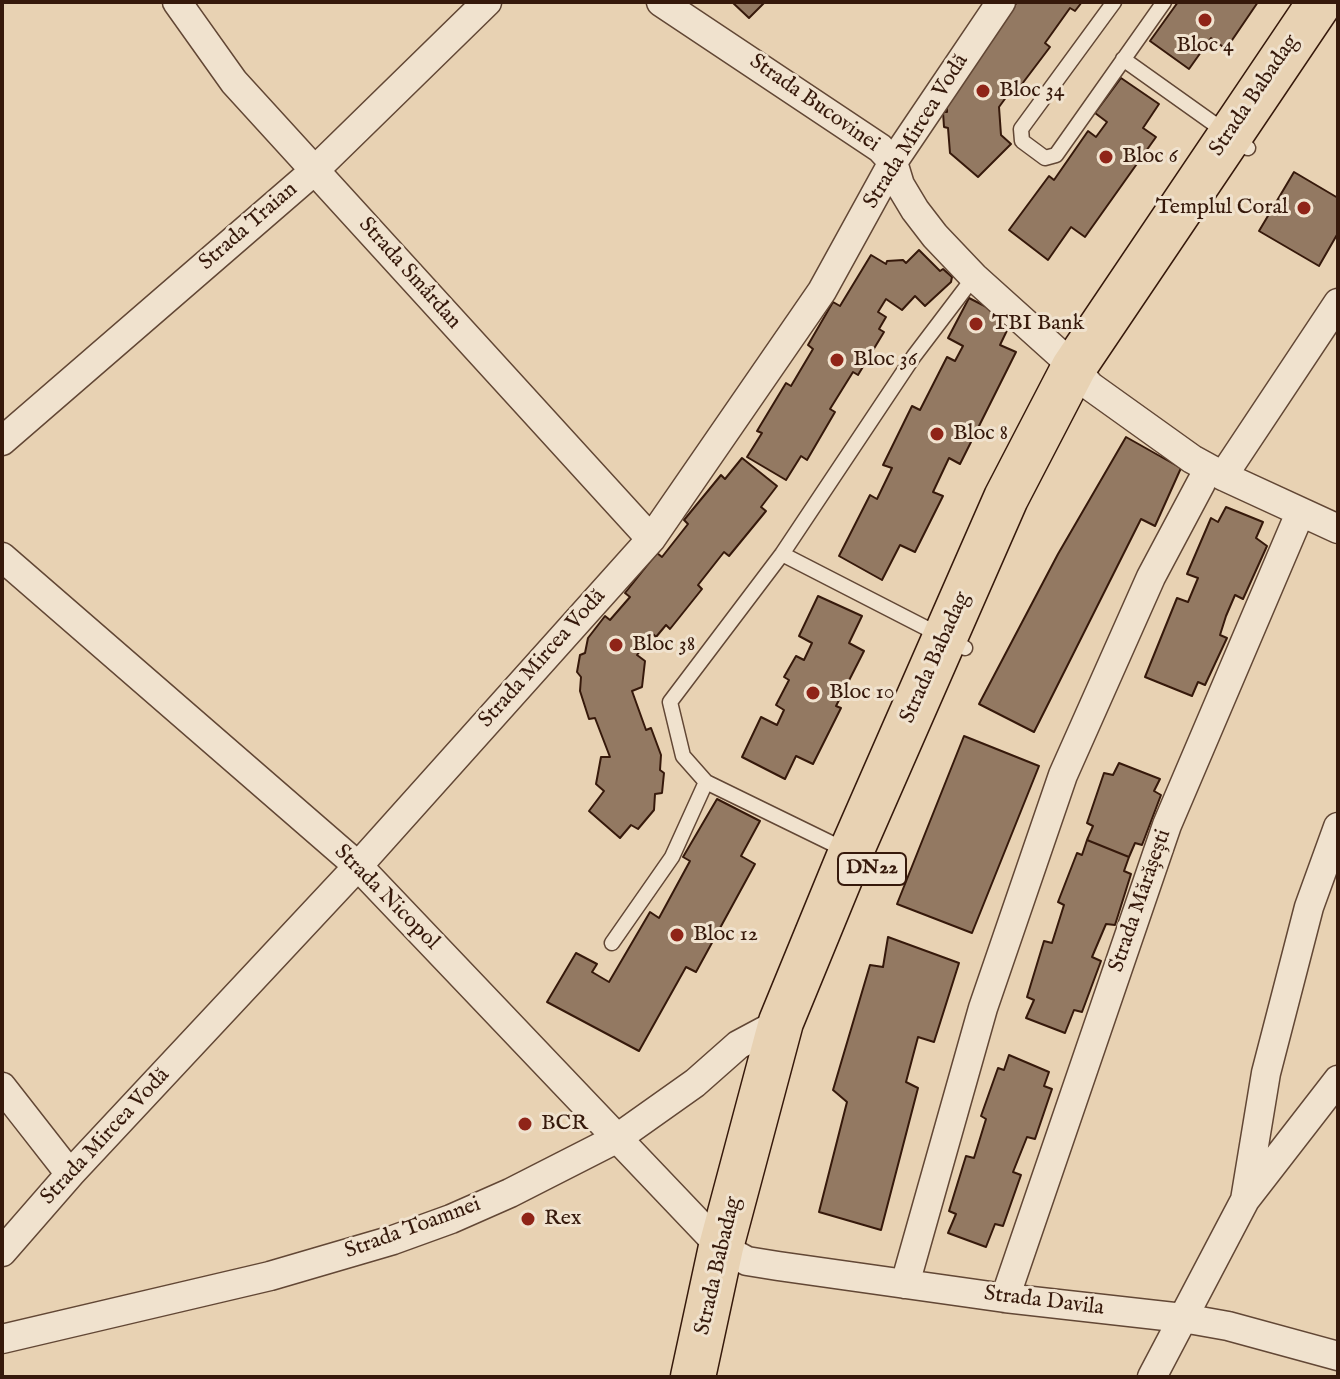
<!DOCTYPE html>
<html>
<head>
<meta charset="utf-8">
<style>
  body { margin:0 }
  #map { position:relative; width:1340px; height:1379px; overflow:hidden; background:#e8d2b3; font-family:"IM FELL English",serif }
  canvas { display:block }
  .frame { position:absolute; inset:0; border:4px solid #36190b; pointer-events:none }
</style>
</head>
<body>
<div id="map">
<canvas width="1340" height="1379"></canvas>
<div class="frame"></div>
</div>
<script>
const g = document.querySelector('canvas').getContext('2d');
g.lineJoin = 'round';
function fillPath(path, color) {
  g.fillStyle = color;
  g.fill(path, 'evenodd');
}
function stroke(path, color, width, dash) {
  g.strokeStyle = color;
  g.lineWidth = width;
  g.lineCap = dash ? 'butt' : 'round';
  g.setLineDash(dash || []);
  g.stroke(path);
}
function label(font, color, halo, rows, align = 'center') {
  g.font = font + ' "IM FELL English",serif';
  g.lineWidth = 6;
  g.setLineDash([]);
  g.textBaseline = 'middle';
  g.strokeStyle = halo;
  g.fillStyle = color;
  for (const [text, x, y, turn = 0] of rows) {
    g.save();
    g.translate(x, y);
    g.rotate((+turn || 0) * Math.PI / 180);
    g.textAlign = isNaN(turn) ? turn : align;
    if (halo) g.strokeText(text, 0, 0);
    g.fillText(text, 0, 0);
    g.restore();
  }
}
const building = new Path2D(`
  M732 2H765L749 18Z
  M1017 2H1082L1075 11 1070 8 1045 43 1050 47 1019 88 1015 85 999 107 1001 135 1011 144 978 177 950 153 948 128 944 127 943 112H947V102Z
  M1178 2H1258L1226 49 1211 38 1189 69 1150 41Z
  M1121 78 1159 104 1143 128 1156 137 1085 237 1071 227 1048 260 1009 230 1049 176 1054 180 1088 131 1096 137 1107 122 1095 113Z
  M1294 172 1338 198V233L1319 266 1259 231Z
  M919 250 940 271 943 269 952 277 951 282 925 306 915 296 902 310 886 299 878 312 886 317 879 329 884 332 858 375 853 372 830 409 835 412 807 460 801 456 786 480 747 457 762 433 757 431 786 383 791 386 813 349 808 345 833 302 840 306 871 255 886 264 887 261 903 260 906 263Z
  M969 298 1012 320 1000 345 1016 352 960 464 949 458 933 492 943 496 915 552 900 545 882 580 839 556 870 495 877 499 892 468 883 465 912 406 920 410 947 357 955 361 963 346 948 338Z
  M1126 437 1181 468 1155 526 1141 519 1034 732 979 704 1058 554Z
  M742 458 777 486 761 507 766 511 729 556 724 552 698 585 702 589 670 629 666 625 656 637 653 634 637 655 645 661 642 687 632 691 646 730 651 728 661 755 660 770 664 773 662 793 655 794 654 810 638 829 631 825 620 838 589 811 604 791 596 784 601 757H610L595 718 589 719 580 691 581 677 577 672 580 655 585 653 588 638 605 616 610 620 630 597 625 593 657 553 662 557 688 524 684 520 721 475 725 479Z
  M1226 507 1263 522 1256 538 1267 546 1243 599 1235 595 1226 616 1220 635 1227 638 1205 685 1198 682 1192 696 1145 677 1177 598 1188 602 1198 578 1187 574 1211 518 1218 522Z
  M818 596 862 616 849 643 864 651 836 706 841 708 813 764 796 756 785 779 742 757 761 717 777 725 784 710 776 705 789 680 784 677 796 656 804 660 812 643 799 636Z
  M964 736 1039 766 972 933 897 904Z
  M1119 763 1160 779 1154 791 1161 795 1142 845 1135 843 1129 857 1087 840 1093 826 1087 823 1104 773 1113 775Z
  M717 799 760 821 741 856 755 864 696 972 686 967 639 1051 547 1002 576 953 597 964 592 972 609 982 650 912 659 918 690 861 683 857Z
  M1087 840 1129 857 1124 871 1131 874 1115 925 1106 924 1092 957 1101 961 1082 1012 1074 1010 1065 1033 1026 1018 1034 1000 1027 997 1044 941 1052 943 1064 905 1058 902 1077 853 1082 855Z
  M888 937 959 963 934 1042 918 1037 906 1082 918 1088 881 1230 819 1212 847 1102 833 1090 870 965 883 967Z
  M1009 1055 1049 1072 1044 1086 1052 1089 1035 1139 1027 1137 1013 1172 1021 1175 1003 1226 995 1224 986 1247 948 1233 956 1214 949 1211 966 1156 974 1158 986 1119 981 1116 998 1068 1004 1070Z`);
fillPath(building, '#937962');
stroke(building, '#36190b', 2);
const lane = new Path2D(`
  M1114 2 1021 129 1022 141 1045 158 1056 155 1164 2
  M1123 59 1248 148
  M782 554 965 648
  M874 864 706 782 683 756 670 702 782 554 914 356 974 277
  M612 943 672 857 706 782`);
const street = new Path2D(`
  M177 2 234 82 651 539
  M661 2 880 148 893 162 900 185 915 210 935 236 974 277 1074 367 1090 386 1192 459 1223 476 1338 529
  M2 441 314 171 487 2
  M1223 476 1338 303
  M2 557 358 866 721 1247 747 1261 778 1266 1005 1298 1183 1318 1228 1326 1338 1356
  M2 1087 70 1174
  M1245 1200 1266 1073 1309 907 1338 827
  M2 1252 70 1174 358 866 651 539 822 291 893 162 1001 2
  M905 1284 983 1008 1063 775 1151 577 1201 483
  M1005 1298 1167 825 1300 513
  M2 1339 270 1276 393 1240 451 1219 510 1193 616 1139 695 1083 738 1045 781 1022
  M1152 1377 1245 1200 1338 1080`);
const primary = new Path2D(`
  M693 1377 721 1247 781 1022 850 854 1006 498 1074 367 1320 2`);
stroke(lane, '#624735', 17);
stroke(street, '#624735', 31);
stroke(primary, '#36190b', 47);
stroke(lane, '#f0e2ce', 14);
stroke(street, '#f0e2ce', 28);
stroke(primary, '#e8d2b3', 44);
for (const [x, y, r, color] of [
  [1205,20,8,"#8f2418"],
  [983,91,8,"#8f2418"],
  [1106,157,8,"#8f2418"],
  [1304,208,8,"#8f2418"],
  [976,324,8,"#8f2418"],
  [837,360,8,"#8f2418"],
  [937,434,8,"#8f2418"],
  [616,645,8,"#8f2418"],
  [813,693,8,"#8f2418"],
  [677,935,8,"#8f2418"],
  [525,1124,8,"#8f2418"],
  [528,1219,8,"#8f2418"]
]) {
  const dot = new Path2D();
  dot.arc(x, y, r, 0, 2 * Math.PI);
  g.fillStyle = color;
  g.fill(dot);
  stroke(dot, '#f0e2ce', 3);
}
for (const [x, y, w] of [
  [872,869,68]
]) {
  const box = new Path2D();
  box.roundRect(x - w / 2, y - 16, w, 32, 6);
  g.fillStyle = '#f0e2ce';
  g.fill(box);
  stroke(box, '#36190b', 2);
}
label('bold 20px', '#36190b', null, [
  ["DN22",872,869]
]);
label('22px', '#36190b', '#f0e2ce', [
  ["Bloc 4",1205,46,"center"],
  ["Bloc 34",999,91],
  ["Bloc 6",1122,157],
  ["Templul Coral",1288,208,"right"],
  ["TBI Bank",992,324],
  ["Bloc 36",853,360],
  ["Bloc 8",953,434],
  ["Bloc 38",632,645],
  ["Bloc 10",829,693],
  ["Bloc 12",693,935],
  ["BCR",541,1124],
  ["Rex",544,1219]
], 'left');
label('22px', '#36190b', '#f0e2ce', [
  ["Strada Babadag",1255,96,-56],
  ["Strada Bucovinei",814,104,35],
  ["Strada Mircea Vodă",917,132,-58],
  ["Strada Traian",249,227,-41],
  ["Strada Smârdan",409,274,48],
  ["Strada Babadag",936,658,-66],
  ["Strada Mircea Vodă",543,659,-48],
  ["Strada Nicopol",386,898,45],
  ["Strada Mărășești",1141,901,-71],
  ["Strada Mircea Vodă",106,1137,-47],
  ["Strada Toamnei",413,1229,-20],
  ["Strada Babadag",719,1266,-77],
  ["Strada Davila",1044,1302,7]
]);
</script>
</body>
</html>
